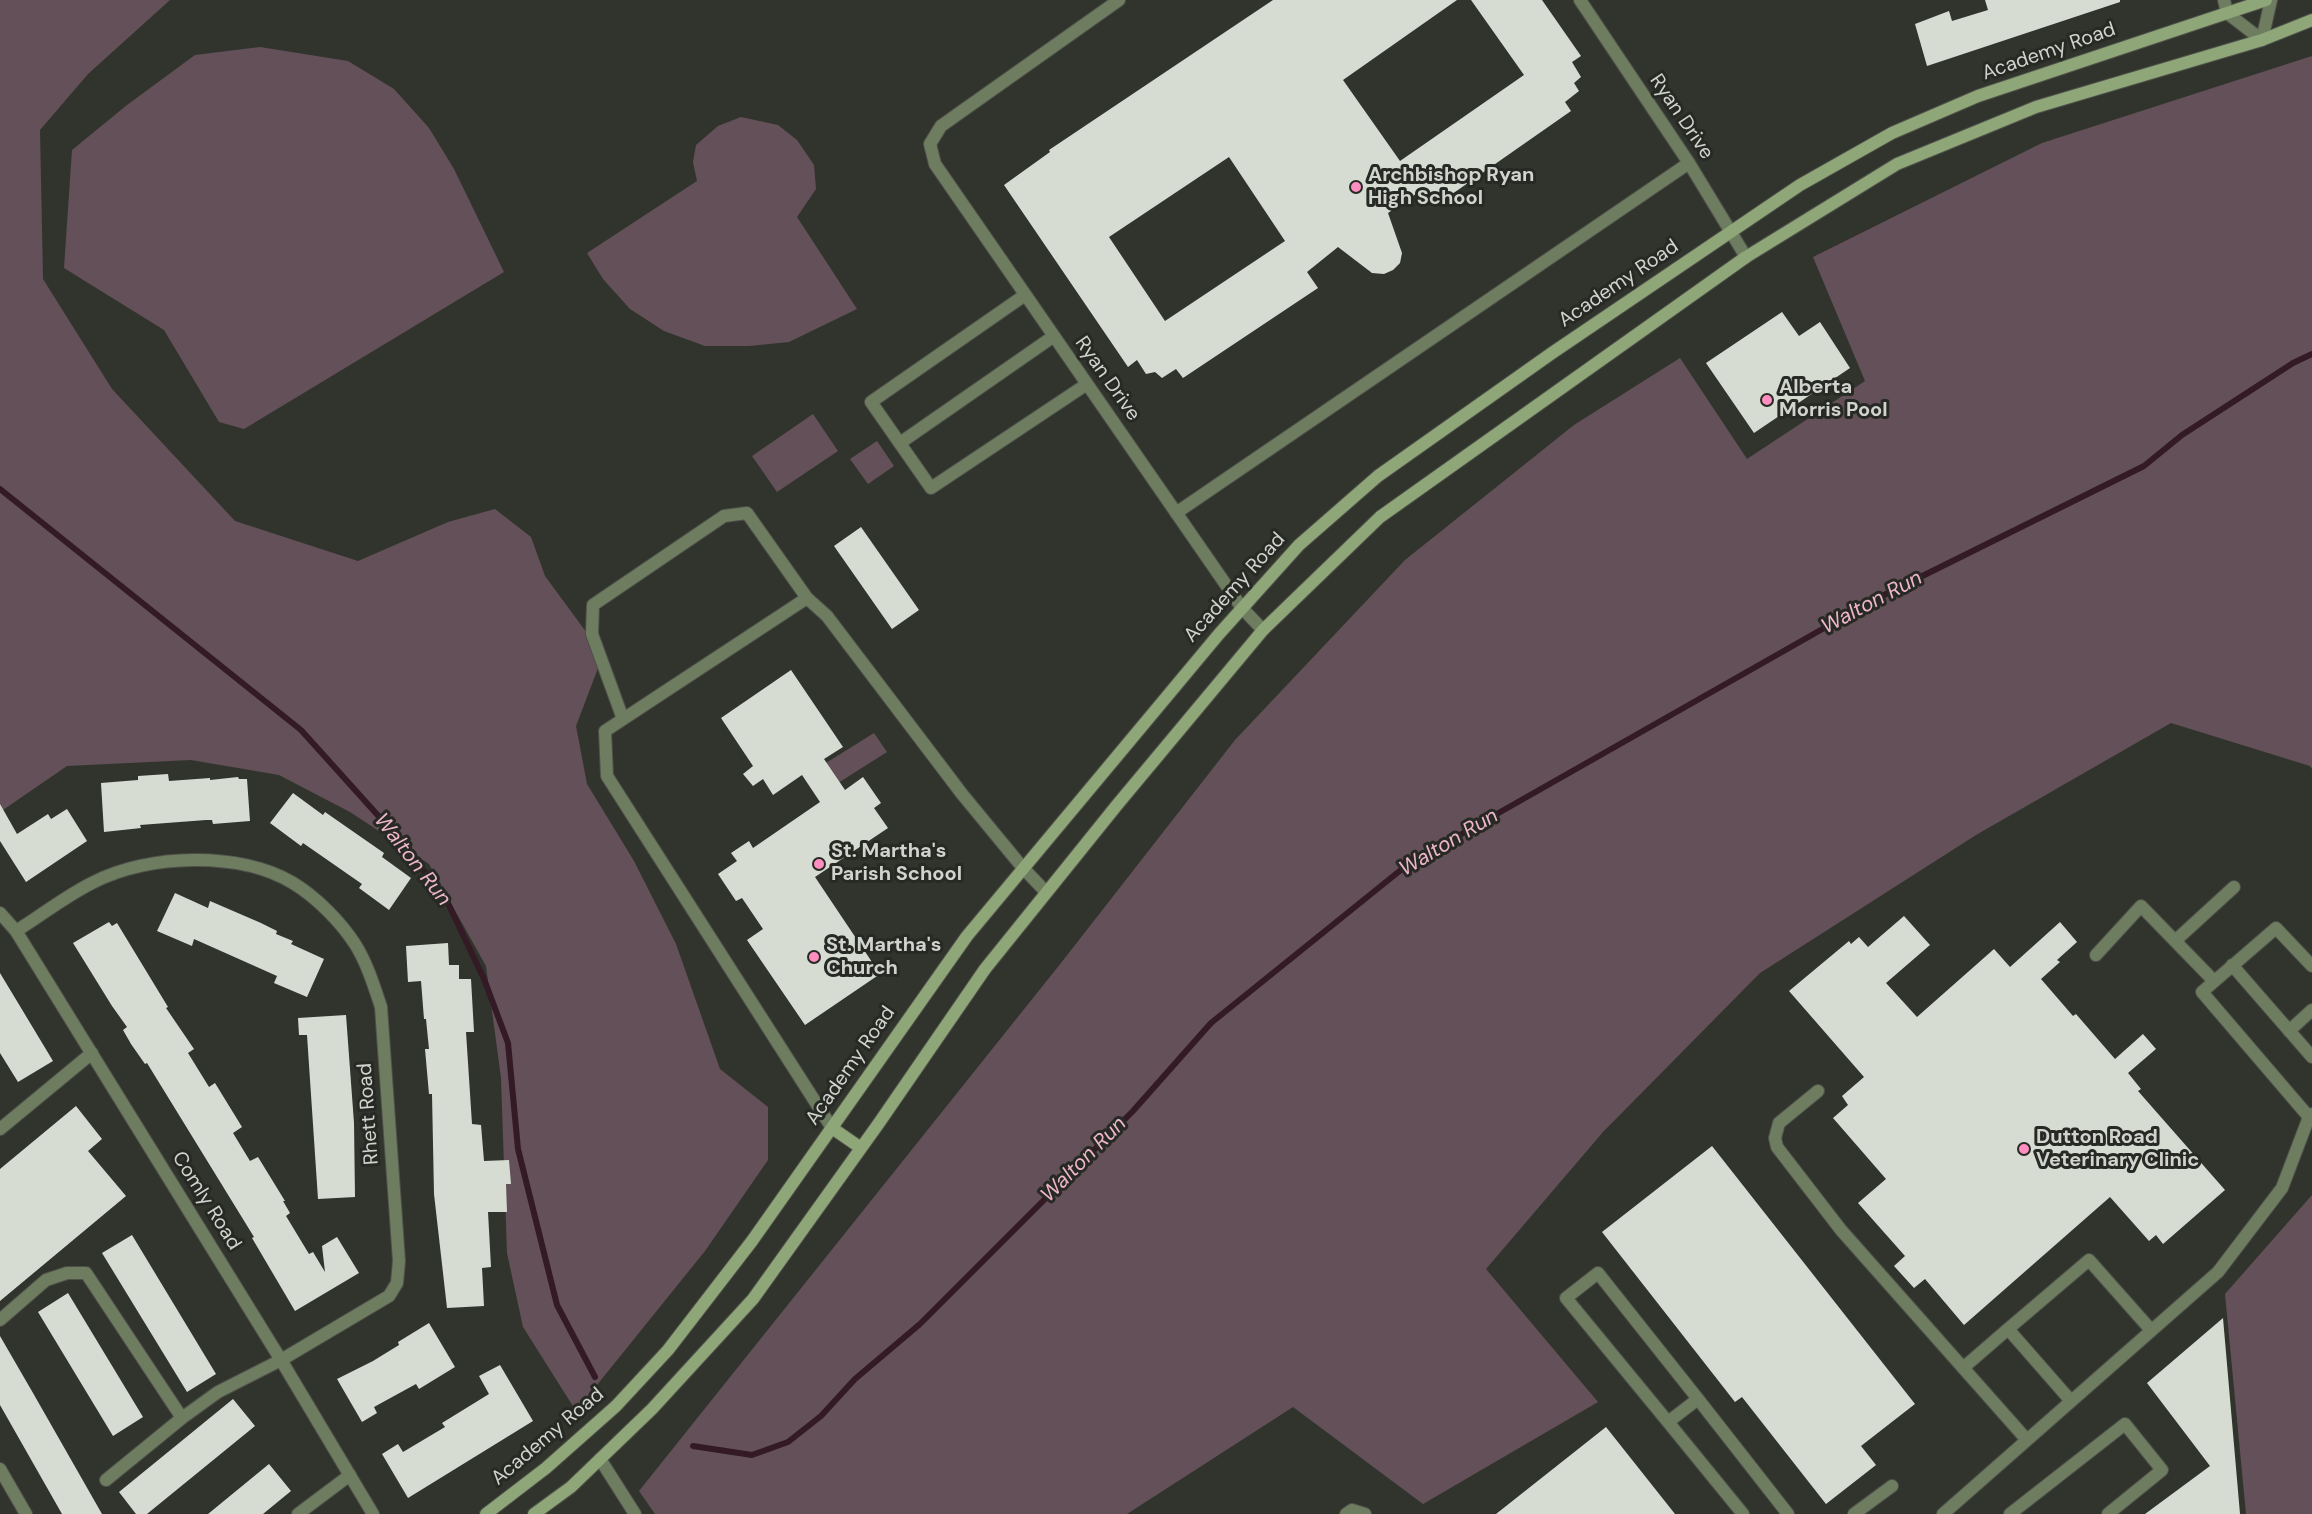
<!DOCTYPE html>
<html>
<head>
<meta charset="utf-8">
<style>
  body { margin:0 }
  canvas { display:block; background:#31342d }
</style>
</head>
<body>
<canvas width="2312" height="1514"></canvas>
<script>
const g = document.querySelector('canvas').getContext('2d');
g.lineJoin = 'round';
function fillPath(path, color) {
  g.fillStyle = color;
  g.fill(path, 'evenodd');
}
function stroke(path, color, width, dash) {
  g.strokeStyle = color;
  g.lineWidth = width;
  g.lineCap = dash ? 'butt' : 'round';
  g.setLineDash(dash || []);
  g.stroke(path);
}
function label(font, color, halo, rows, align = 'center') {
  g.font = font + ' "DM Sans",sans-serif';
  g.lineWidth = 6;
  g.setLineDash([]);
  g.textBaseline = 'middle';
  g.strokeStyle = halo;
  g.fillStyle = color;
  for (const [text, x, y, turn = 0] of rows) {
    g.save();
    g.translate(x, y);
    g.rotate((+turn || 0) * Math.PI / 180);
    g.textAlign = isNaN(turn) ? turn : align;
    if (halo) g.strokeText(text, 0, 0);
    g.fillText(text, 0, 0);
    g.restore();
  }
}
fillPath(new Path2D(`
  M0 0H170L88 74 40 130 43 279 112 389 235 521 358 561 448 522 495 509 531 537 545 576 603 655 576 726 587 784 634 861 676 944 720 1069 768 1107V1160L705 1251 576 1411 523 1327 507 1253 501 1078 486 966 429 864 350 812 279 775 191 760 67 766 0 812Z
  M260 47 348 61 394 89 429 128 454 169 504 272 244 429 219 422 164 330 64 268 72 150 127 105 195 55Z
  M2312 56V769L2310 766 2171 723 1976 835 1760 973 1603 1132 1486 1269 1598 1402 1423 1504 1293 1407 1127 1514H655L639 1491 1061 963 1235 740 1405 560 1574 425 1680 358 1747 459 1865 381 1813 257 2042 143Z
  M741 117 778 125 797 140 814 165 816 189 797 217 857 309 789 342 749 346H705L664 331 630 309 603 279 587 253 697 181 693 162 696 145 718 126Z
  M813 414 838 451 777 492 752 456Z
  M877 441 894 466 868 484 850 459Z
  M874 733 887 752 838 783 826 763Z
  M2312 1195V1514H2246L2225 1294Z`), '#645058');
stroke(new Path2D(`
  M0 489 301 730 392 831 446 899 484 979 508 1043 518 1149 557 1305 595 1377
  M693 1446 752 1455 788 1442 821 1416 855 1379 920 1324 1133 1111 1211 1023 1407 865 1870 602 2144 466 2182 435 2293 363 2312 354`), '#331a25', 6);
fillPath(new Path2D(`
  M1273 0H1457L1343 80 1400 161 1524 75 1471 0H1542L1581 56 1572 62 1581 77 1574 83 1579 91 1565 102 1571 111 1435 206 1423 189 1388 213 1402 253 1400 263 1393 270 1384 274 1372 273 1338 247 1307 272 1318 288 1183 378 1176 369 1162 378 1155 372 1146 374 1137 360 1128 367 1004 185 1050 152 1049 150ZM1229 157 1285 241 1165 321 1109 237Z
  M1985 0H2120V2L1927 66 1915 24 1949 11 1952 21 1988 10Z
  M1782 312 1799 336 1820 322 1850 368 1754 433 1706 363Z
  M861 527 919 610 892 629 834 546Z
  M791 670 843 747 824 759 845 790 863 777 881 803 874 808 888 828 815 877 880 974 805 1025 747 940 763 929 742 898 736 901 718 874 737 861 731 853 749 841 753 848 820 802 802 775 773 795 763 779 753 786 743 774 753 766 721 718Z
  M168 774 169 781 210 778V780L238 777 239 779H247L250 821 213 824 212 820H206L140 825 141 828 104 832 101 783 138 780V776Z
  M293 793 323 815 325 812 384 853 382 857 411 878 389 910 359 888 362 884 303 843 301 846 270 823Z
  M0 804 17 834 48 814 51 819 67 809 87 841 26 882 0 841Z
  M175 893 208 908 210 901 261 923 277 931 276 934 293 941 291 944 324 959 307 997 274 983 277 976 194 939 192 946 157 931Z
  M1904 916 1930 945 1886 983 1917 1017 1994 949 2010 967 2060 922 2077 942 2057 960 2060 962 2041 979 2073 1016 2076 1014 2115 1059 2143 1034 2156 1049 2128 1073 2141 1089 2138 1091 2225 1190 2163 1244 2156 1235 2149 1241 2110 1197 1964 1325 1925 1279 1914 1288 1894 1266 1905 1256 1858 1203 1886 1179 1833 1118 1848 1105 1842 1096 1864 1077 1789 991 1849 941 1851 944 1859 937 1868 947Z
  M109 922 112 926 117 923 168 1007 166 1008 194 1049 188 1053 209 1087 215 1083 242 1127 233 1133 250 1161 258 1157 285 1201H283L290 1213 286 1216 309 1254 313 1252 325 1272 322 1246 337 1237 359 1273 295 1311 252 1238 254 1237 147 1063 145 1064 131 1044 123 1030 127 1027 112 1006 73 943Z
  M448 943 449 965H459V979H471L474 1032H466L472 1124 481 1125 484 1161 509 1160 511 1184H506L507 1212H488L491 1267 482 1268 484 1306 447 1308 434 1194 432 1094H429L425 1049H429L426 1019H424L421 981 408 982 406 946Z
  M0 973 53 1061 18 1082 0 1053Z
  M346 1015 354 1123 355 1197 318 1199 307 1035H299L298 1018Z
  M76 1106 102 1139 88 1151 126 1196 0 1301V1169Z
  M1712 1146 1915 1404 1861 1446 1876 1465 1826 1504 1742 1397 1735 1402 1602 1232Z
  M132 1235 216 1374 187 1392 102 1253Z
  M68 1293 143 1417 113 1436 38 1312Z
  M2223 1318 2240 1514H2145L2210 1466 2147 1383Z
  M429 1323 455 1367 419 1389 416 1384 374 1407 377 1413 362 1422 337 1379 373 1361 399 1345 398 1342Z
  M0 1336 33 1393 102 1514H62L0 1405Z
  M500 1365 533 1421 408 1498 382 1454 398 1444 403 1452 445 1427 442 1423 489 1394 479 1376Z
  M233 1399 255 1426 147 1514H136L119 1492Z
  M1606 1427 1675 1514H1496Z
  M269 1464 291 1491 263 1514H208Z`), '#d7dcd3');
const service = new Path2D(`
  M1119 0 941 126 930 144 935 164 1242 608 1263 630
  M1580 0 1689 163 1746 257
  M1025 295 871 402 931 488 1087 384
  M900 443 1054 336
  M1176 513 1689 163
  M623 719 592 634 593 605 724 516 747 513 807 598
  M2175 941 2234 887
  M2096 955 2141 906 2214 981
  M2232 965 2312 1057
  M2312 966 2276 928 2202 992 2309 1117 2312 1114
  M2289 1031 2312 1010
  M1818 1091 1779 1123 1775 1138 1777 1147 1841 1230 2027 1440
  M832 1128 607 776 605 731 807 598 827 616 962 794 1023 868 1046 892
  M0 1129 92 1053
  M0 1320 46 1280 67 1273H86L182 1418 218 1392 281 1360
  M1963 1368 2008 1329
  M2071 1401 2008 1329 2089 1260 2151 1330
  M1668 1422 1566 1298 1598 1273 1698 1399
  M600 1459 635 1514
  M0 1469 26 1514
  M106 1480 182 1418
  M298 1514 350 1475
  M1346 1514 1352 1510 1365 1514
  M1743 1514 1668 1422 1698 1399 1788 1514
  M1854 1514 1892 1486
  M1943 1514 2218 1272 2282 1188 2309 1117
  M2010 1514 2125 1424 2162 1470 2108 1514`);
const minor = new Path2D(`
  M2224 0 2227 13 2262 40 2271 0
  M16 931C42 915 67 895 94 882 148 854 240 851 293 883 316 897 340 921 355 944 367 963 374 986 381 1007L399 1261 397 1283 389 1296 281 1360`);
const tertiary = new Path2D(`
  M0 913 16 931 281 1360 373 1514`);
const secondary = new Path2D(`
  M832 1128 861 1148
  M486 1514 546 1468 616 1406 668 1350 752 1241 967 936 1219 634 1299 545 1378 476 1552 353 1800 185 1892 133 1978 96 2266 0
  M534 1514 571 1487 652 1409 753 1299 879 1123 985 969 1117 805 1263 630 1380 517 1746 257 1897 164 2036 107 2262 40 2312 20`);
stroke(service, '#4e514a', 14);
stroke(minor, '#4e514a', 14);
stroke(tertiary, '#4e514a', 14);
stroke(secondary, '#4e514a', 14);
stroke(service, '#6e7d60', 12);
stroke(minor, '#6e7d60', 12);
stroke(tertiary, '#6e7d60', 12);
stroke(secondary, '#8fa678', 12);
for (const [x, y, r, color] of [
  [1356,187,6,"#fd8ebf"],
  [1767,400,6,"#fd8ebf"],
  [819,864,6,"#fd8ebf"],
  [814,957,6,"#fd8ebf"],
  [2024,1149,6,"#fd8ebf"]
]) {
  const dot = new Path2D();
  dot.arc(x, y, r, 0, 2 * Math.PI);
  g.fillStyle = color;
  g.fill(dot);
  stroke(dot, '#272a24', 2);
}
label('20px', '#d1d3cf', '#272a24', [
  ["Academy Road",2049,52,-19],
  ["Ryan Drive",1681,117,56],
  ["Academy Road",1619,284,-34],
  ["Ryan Drive",1107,379,55],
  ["Academy Road",1235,588,-48],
  ["Academy Road",851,1066,-55],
  ["Rhett Road",369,1114,-94],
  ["Comly Road",206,1201,58],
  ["Academy Road",548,1437,-40]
]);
label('bold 20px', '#d1d3cf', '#272a24', [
  ["Archbishop Ryan",1368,176],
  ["High School",1368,199],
  ["Alberta",1779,388],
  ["Morris Pool",1779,411],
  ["St. Martha's",831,852],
  ["Parish School",831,875],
  ["St. Martha's",826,946],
  ["Church",826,969],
  ["Dutton Road",2036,1138],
  ["Veterinary Clinic",2036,1161]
], 'left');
label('italic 21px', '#eeb5cb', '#272a24', [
  ["Walton Run",1872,603,-28],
  ["Walton Run",1449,843,-31],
  ["Walton Run",412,860,52],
  ["Walton Run",1084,1160,-45]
]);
</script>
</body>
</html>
